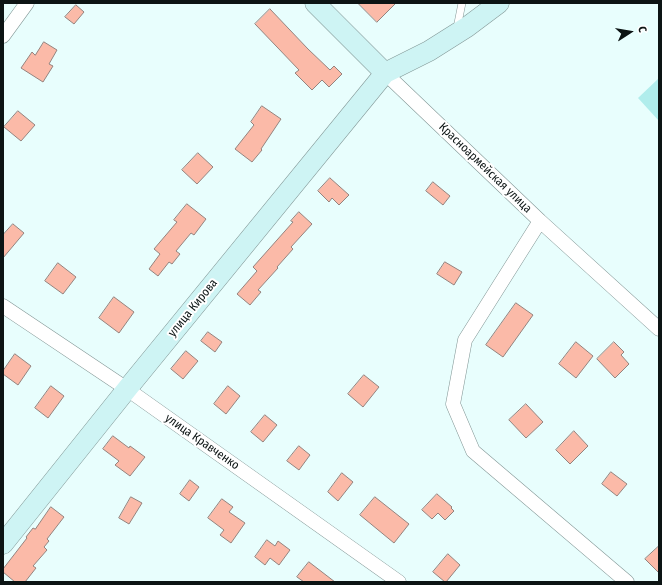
<!DOCTYPE html>
<html>
<head>
<meta charset="utf-8">
<style>
  body { margin:0 }
  #map { position:relative; width:662px; height:585px; overflow:hidden; background:#e8fefd; font-family:"Fira Sans Condensed",sans-serif }
  canvas { display:block }
  .frame { position:absolute; inset:0; border:4px solid #0c1414; pointer-events:none }
  .north { position:absolute; left:610px; top:12px; width:40px; height:40px; -webkit-text-stroke:3px #fff; paint-order:stroke; rotate:78deg; font-size:11px; font-weight:700; line-height:16px; text-align:center; color:#0c1414 }
  .north::after { content:''; display:block; margin:auto; width:14px; height:18px; background:#0c1414; clip-path:polygon(50% 0,100% 100%,50% 72%,0 100%) }
</style>
</head>
<body>
<div id="map">
<canvas width="662" height="585"></canvas>
<div class="frame"></div>
<div class="north">С</div>
</div>
<script>
const g = document.querySelector('canvas').getContext('2d');
g.lineJoin = 'round';
function fillPath(path, color) {
  g.fillStyle = color;
  g.fill(path, 'evenodd');
}
function stroke(path, color, width, dash) {
  g.strokeStyle = color;
  g.lineWidth = width;
  g.lineCap = dash ? 'butt' : 'round';
  g.setLineDash(dash || []);
  g.stroke(path);
}
function label(font, color, halo, rows, align = 'center') {
  g.font = font + ' "Fira Sans Condensed",sans-serif';
  g.lineWidth = 4;
  g.setLineDash([]);
  g.textBaseline = 'middle';
  g.strokeStyle = halo;
  g.fillStyle = color;
  for (const [text, x, y, turn = 0] of rows) {
    g.save();
    g.translate(x, y);
    g.rotate((+turn || 0) * Math.PI / 180);
    g.textAlign = isNaN(turn) ? turn : align;
    if (halo) g.strokeText(text, 0, 0);
    g.fillText(text, 0, 0);
    g.restore();
  }
}
fillPath(new Path2D(`
  M659 78V121L638 98Z`), '#b0edec');
const building = new Path2D(`
  M358 3H396L377 22Z
  M76 5 84 12 74 24 65 17Z
  M270 9 308 49 330 70 334 66 342 74 329 87 322 80 312 90 295 73 299 70 255 24Z
  M44 42 57 50 49 64 53 66 43 82 21 68 32 52 35 55Z
  M262 106 281 119 261 149 262 150 252 162 235 149 254 125 251 122Z
  M18 111 35 125 21 141 4 127Z
  M198 153 213 167 197 184 182 170Z
  M330 178 349 195 339 205 332 198 329 202 318 191Z
  M433 182 450 196 443 205 426 191Z
  M187 204 206 219 194 235 191 233 176 251 180 254 172 264 169 262 158 276 149 269 160 254 154 249 177 222 174 220Z
  M299 212 312 224 291 247 293 249 277 267 278 268 258 290 261 292 250 305 237 294 257 271 253 267 293 222 291 221Z
  M13 224 24 233 3 258V235Z
  M445 262 462 272 454 285 437 274Z
  M58 263 76 277 63 294 45 281Z
  M114 297 134 312 119 333 99 318Z
  M516 303 533 315 503 357 486 345Z
  M208 332 222 342 215 352 201 341Z
  M576 342 593 356 576 378 559 364Z
  M614 342 624 352 621 355 629 364 615 378 597 359Z
  M186 351 198 361 183 379 171 369Z
  M15 354 31 366 18 385 3 374V371Z
  M364 375 379 387 363 407 348 394Z
  M51 386 64 396 48 418 35 408Z
  M228 386 240 396 226 414 214 404Z
  M526 404 543 422 526 438 509 420Z
  M265 415 277 425 263 442 251 432Z
  M574 431 588 446 570 464 556 450Z
  M113 436 129 448 130 446 145 457 130 476 115 465 119 461 103 449Z
  M299 446 310 455 299 470 287 461Z
  M611 472 627 484 617 496 602 484Z
  M342 473 353 482 338 501 328 492Z
  M190 480 199 487 189 501 180 494Z
  M437 494 452 507 451 508 454 511 445 520 438 513 432 519 422 510Z
  M131 497 142 503 129 524 119 518Z
  M375 497 409 524 394 543 360 515Z
  M222 499 233 507 229 512 245 523 231 543 220 535 224 530 208 518Z
  M51 507 64 517 47 539 49 541 44 547 47 550 33 566 36 568 25 582H15L3 572V569L27 538 26 537 33 528 35 529Z
  M267 540 275 546 278 541 290 550 279 565 270 558 265 565 255 557Z
  M659 546V573L645 559Z
  M448 554 460 565 446 582H445L433 572Z
  M309 562 335 582H304L297 577Z`);
fillPath(building, '#fbbaa8');
stroke(building, '#94837e', 1);
const lane = new Path2D(`
  M457 28 462 3`);
const street = new Path2D(`
  M3 36 27 3
  M385 73 540 221 659 329
  M540 221 465 340 453 404 473 451 627 582
  M3 306 127 389 399 582`);
const secondary = new Path2D(`
  M315 3 385 73
  M3 544 127 389 385 73 429 51 467 27 499 3`);
stroke(lane, '#829695', 8);
stroke(street, '#829695', 15);
stroke(secondary, '#829695', 21);
stroke(lane, '#fff', 7);
stroke(street, '#fff', 14);
stroke(secondary, '#cef4f4', 20);
label('12px', '#0c1414', '#fff', [
  ["Красноармейская улица",485,168,44],
  ["улица Кирова",193,308,-51],
  ["улица Кравченко",202,442,35]
]);
</script>
</body>
</html>
